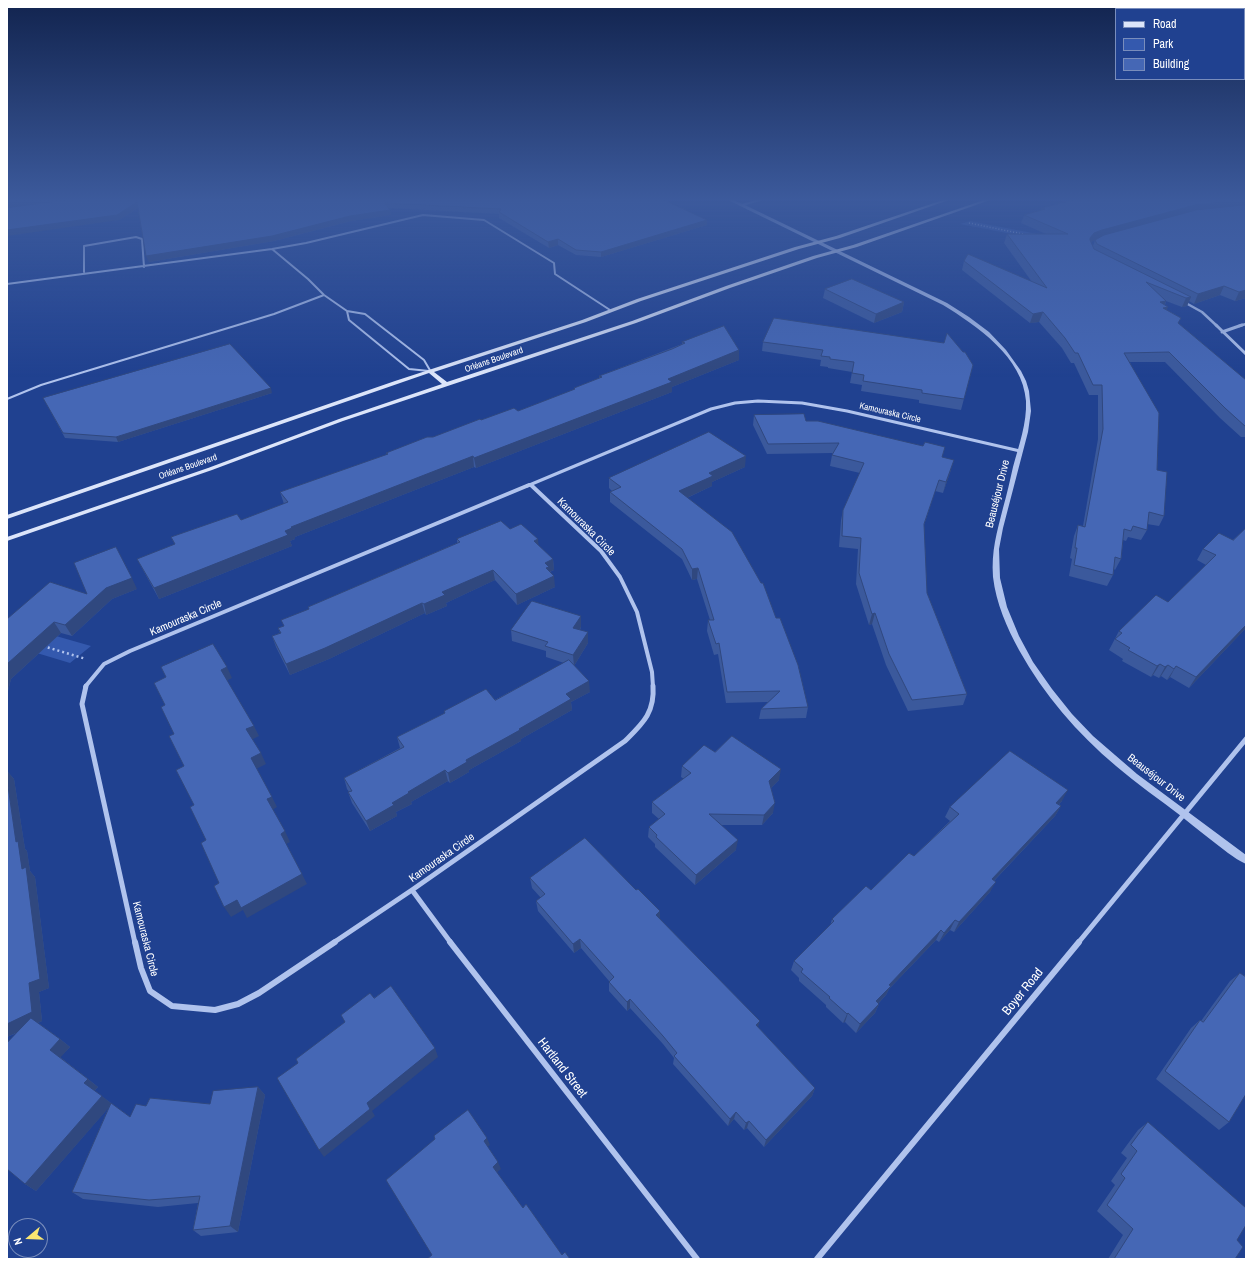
<!DOCTYPE html>
<html>
<head>
<meta charset="utf-8">
<style>
  body { margin:0 }
  #map { position:relative; width:1253px; height:1266px; overflow:hidden; background:#204190; font-family:"Archivo Narrow",sans-serif }
  canvas { display:block }
  .frame { position:absolute; inset:0; border:8px solid #fff; pointer-events:none }
  .legend { position:absolute; left:1115px; top:8px; width:130px; height:72px; box-sizing:border-box; background:#204190; border:1px solid #798dbc; margin:0; padding:5px 7px; list-style:none; font-size:12px; color:#fff }
  .legend li { display:flex; align-items:center; gap:8px; height:20px }
  .legend b { width:20px; border:1px solid #798dbc }
  .north { position:absolute; left:8px; top:1218px; width:40px; height:40px; box-sizing:border-box; background:#204190; border:1px solid #798dbc; border-radius:50%; rotate:251deg; font-size:11px; font-weight:700; line-height:16px; text-align:center; color:#fff }
  .north::after { content:''; display:block; margin:auto; width:14px; height:18px; background:#fae671; clip-path:polygon(50% 0,100% 100%,50% 72%,0 100%) }
</style>
</head>
<body>
<div id="map">
<canvas width="1253" height="1266"></canvas>
<div class="frame"></div>
<ul class="legend">
<li><b style="height:5px;background:#dce5fa"></b>Road</li>
<li><b style="height:11px;background:#3459ae"></b>Park</li>
<li><b style="height:11px;background:#4567b5"></b>Building</li>
</ul>
<div class="north">N</div>
</div>
<script>
const g = document.querySelector('canvas').getContext('2d');
g.lineJoin = 'round';
function fillPath(path, color) {
  g.fillStyle = color;
  g.fill(path, 'evenodd');
}
function stroke(path, color, width, dash) {
  g.strokeStyle = color;
  g.lineWidth = width;
  g.lineCap = dash ? 'butt' : 'round';
  g.setLineDash(dash || []);
  g.stroke(path);
}
function label(font, color, halo, rows, align = 'center') {
  g.font = font + ' "Archivo Narrow",sans-serif';
  g.lineWidth = 3;
  g.setLineDash([]);
  g.textBaseline = 'middle';
  g.strokeStyle = halo;
  g.fillStyle = color;
  for (const [text, x, y, turn = 0] of rows) {
    g.save();
    g.translate(x, y);
    g.rotate((+turn || 0) * Math.PI / 180);
    g.textAlign = isNaN(turn) ? turn : align;
    if (halo) g.strokeText(text, 0, 0);
    g.fillText(text, 0, 0);
    g.restore();
  }
}
fillPath(new Path2D(`
  M970 221 1068 240 1064 244 960 224Z
  M7 622 91 646 70 663 7 644Z`), '#3459ae');
stroke(new Path2D(`
  M969 223 1023 234`), '#b0c3ed', 1.5, [1, 2]);
stroke(new Path2D(`
  M43 646 86 659`), '#b0c3ed', 2.5, [2, 3]);
stroke(new Path2D(`
  M742 205 760 200
  M272 249 308 279 324 295 347 311 365 314 424 360 431 372
  M84 272V246L136 237 142 239 144 267
  M7 284 272 249 306 243 423 215 484 220 554 263 555 274 610 310
  M347 311 349 320 409 369 429 371
  M7 399 41 385 274 314 324 295`), '#b0c3ed', 2);
stroke(new Path2D(`
  M1184 302 1202 312 1217 326
  M1239 326 1246 324`), '#b0c3ed', 2.5);
stroke(new Path2D(`
  M1216 325 1246 354
  M1222 332 1242 325
  M527 486 711 409 735 403 758 401 802 403 847 411 1020 451`), '#b0c3ed', 3);
stroke(new Path2D(`
  M531 485 601 551 620 577 637 612 652 672 653 687
  M85 687 104 664 130 651 529 485`), '#b0c3ed', 4);
stroke(new Path2D(`
  M86 686 82 704 135 943
  M412 890 451 943
  M333 943 412 890 625 741C642 724 655 713 653 686
  M1078 943 1246 739`), '#b0c3ed', 5);
stroke(new Path2D(`
  M135 942 141 968 150 991 172 1006 215 1010 238 1004 259 993 335 942
  M450 942 697 1259
  M817 1259 1079 942`), '#b0c3ed', 6);
fillPath(new Path2D(`
  M728 200H733L747 206 947 303 969 317 989 332 1006 350 1021 371 1026 381 1029 391 1031 411 1028 432 1003 528 999 549 1000 578 1007 607 1019 636 1033 662 1052 689 1072 714 1093 736 1137 774 1246 855V864C1239 861 1234 857 1228 853 1212 841 1196 828 1181 816 1159 799 1137 784 1116 766 1077 733 1044 695 1019 650 1007 628 996 603 993 577 991 551 997 532 1003 508 1007 494 1010 480 1013 467 1019 445 1027 423 1026 401 1023 357 977 326 943 305Z`), '#b0c3ed');
fillPath(new Path2D(`
  M943 200H949L840 238 799 249 641 301 586 322 434 372 447 382 632 321 726 286 813 256 853 245 984 200H990L857 247 817 258 730 288 636 323 343 421 212 470 7 541V537L208 468 339 419 442 384 429 373 7 519V515L395 381 582 320 637 299 795 247 836 236Z`), '#dce5fa');
fillPath(new Path2D(`
  M7 200H664L707 225 601 257 576 255 558 245 549 248 499 218V214L389 208 390 210 391 215 351 221 274 241 149 262 138 208 119 220Z
  M1246 200V298L1235 301 1220 295 1194 304 1189 301 1187 306 1182 307 1166 301 1165 305 1167 310 1181 318 1178 323 1246 380V437H1241L1220 418 1165 362H1130L1157 470 1164 516 1159 526 1147 524V530L1141 540 1128 537 1126 541 1123 540 1121 559 1115 570 1114 569 1113 575 1107 586 1069 576 1072 559 1070 558 1074 536 1078 525 1083 526 1098 439V395H1089L1074 363H1071L1062 348 1039 322 1030 323 962 270 964 261 1032 282 1004 243 1007 234H1046L1021 223 1024 215 1041 210 1042 208ZM1095 240 1093 246 1090 242Z
  M825 289 904 302 902 312 874 323 823 298Z
  M682 342 739 360 672 387V392L476 468 474 467 295 537V539L290 541 292 546 159 599 137 559 175 545 171 537 241 520 284 504 280 492 387 455 386 453 433 437 481 420 518 411 574 390V388L599 378V376L682 344Z
  M763 342 973 365 961 410 919 403V400L861 391 862 385 850 383 852 372 828 368V367L820 366 821 360 762 351Z
  M272 393 118 442 65 438 46 403Z
  M754 415 806 421 923 446 945 447 942 457 951 470 943 493 935 491 924 525 927 593 967 694 963 705 908 711 886 665 872 624 869 625 856 584 858 549 839 547 841 520 843 510 860 473 830 466 832 455 833 453 767 454 753 425Z
  M745 467 712 482V486L687 498 808 707 806 718 759 719 761 709 768 702 726 703 718 654 714 655 707 631 708 620H710L697 579 692 580 682 559 610 502V492L612 491 609 488V478Z
  M510 529 538 539V545L553 559 554 570 550 572 555 587 517 605 495 580 446 603 447 606 426 615 425 613 329 659 290 675 276 647 272 636 280 633 278 628 284 626 309 609 308 607 457 543V539Z
  M1219 533 1246 628 1189 688 1170 677 1167 680 1161 676 1159 678 1153 675 1151 677 1122 661 1123 659 1109 650 1119 631 1168 602 1206 565 1197 560 1203 549Z
  M137 589 112 599 72 636 61 633 11 679 7 695V619L87 594Z
  M581 627 580 630 588 643 574 666 590 692 571 702 572 710 521 739V741L469 770V772L450 783 448 781 411 802 412 804 396 812 397 816 370 831 352 803 348 792H349L347 789 344 778 400 748 397 737 445 713 444 711 495 700 564 663 546 657V651L512 641 511 630Z
  M715 752 779 780 771 788 773 813 762 825H720L736 850 695 885 655 847V844L648 837 649 827 659 819 652 813V802L684 779 681 777 682 766Z
  M7 771 14 779 25 849 27 851 30 871 35 877 49 988 39 992 42 1021 38 1023 60 1039 70 1047 60 1057 88 1079 98 1087 94 1091 111 1103 130 1117 146 1106 210 1104 258 1087 265 1095 238 1232 201 1236 193 1230 198 1203 158 1207 83 1199 72 1192 109 1107 36 1191 25 1184 17 1033 7 1037Z
  M1062 801 1059 804 1061 806 1055 816 994 881 990 892 954 932 950 930 939 942 936 940 889 989 886 995 878 1004H879L875 1013 856 1033 845 1022 843 1023 826 1007V1005L799 981V978L791 970 794 961 830 926 832 919 871 890 914 856 950 821 945 817 950 807Z
  M530 878 636 890 660 911V919L758 1027 815 1088 812 1096 764 1147 747 1128 744 1130 734 1119 728 1126 673 1064 674 1058 663 1044 630 1008 627 1011 609 991V981L581 948 574 953 538 911 536 901 541 898 532 888Z
  M1240 973 1244 976 1246 974V1094L1229 1122 1219 1130 1156 1079 1191 1028 1200 1020 1201 1021 1230 981Z
  M1148 1122 1237 1240 1235 1259H1108L1123 1235 1097 1211 1115 1185 1111 1181 1127 1158 1121 1153 1138 1130Z`), '#3b599c');
fillPath(new Path2D(`
  M26 200H67L7 208V203Z
  M1241 200H1246V207L1099 238 1091 242 1087 246 1090 238 1094 233 1102 230 1195 205Z
  M137 202 139 207 119 220 7 236V230Z
  M390 210 391 215 351 221 274 241 149 262 146 256 350 216Z
  M707 220V225L601 257V252Z
  M558 239V245L549 248 548 242Z
  M1224 286 1220 295 1194 304 1198 294Z
  M1246 290V298L1235 301 1239 292Z
  M1191 297 1187 306 1182 307 1186 298Z
  M1166 301 1163 308 1168 307 1164 317 1160 302Z
  M904 302 902 312 874 323 876 314Z
  M1043 312 1039 322 1030 323 1033 314Z
  M739 350V360L672 387V392L476 468 474 458Z
  M271 388 272 393 118 442 116 437Z
  M473 456 474 467 295 537V539L290 541 292 546 159 599 154 588 285 531 291 527Z
  M746 456 745 467 712 482V486L678 502 679 491 709 473Z
  M954 460 951 470 943 493 946 482Z
  M538 539 539 550 534 541Z
  M553 559 554 570 549 572 554 576 555 587 517 605 516 594 545 563Z
  M698 568 697 579 692 580V569Z
  M493 570 495 580 446 603 447 606 426 615 424 604 442 592Z
  M132 578 137 589 112 599 72 636 65 625 106 588Z
  M422 603 425 613 329 659 290 675 286 664Z
  M875 613 872 624 869 625 872 614Z
  M581 616V627L574 639 573 628Z
  M54 622 61 633 11 679 7 694V664Z
  M1246 625V628L1189 688 1196 677Z
  M588 632V643L574 666 573 655Z
  M1160 664 1153 675 1151 677 1157 666Z
  M1168 665 1161 676 1159 678 1165 667Z
  M1176 666 1170 677 1167 680 1174 669Z
  M227 667 232 678 226 681 221 670Z
  M589 681 590 692 571 702 572 710 521 739V741L469 770V772L450 783 448 773 466 760 519 729 566 694Z
  M254 726 259 736 251 740 246 729Z
  M261 753 266 764 256 769 251 758Z
  M781 769 779 780 767 792 769 781Z
  M445 770 448 781 411 802 412 804 396 812 397 816 370 831 366 821 408 792Z
  M7 771 14 779 25 849 27 851 30 871 35 877 49 988 39 992 42 1021 7 1037V1024L22 869 16 842 7 779Z
  M1068 790 1062 801 1050 813 1056 803Z
  M272 797 277 807 272 810 267 799Z
  M775 803 773 813 762 825 764 815Z
  M1061 806 1055 816 986 889 992 879Z
  M285 831 290 842 286 844 281 834Z
  M738 840 736 850 695 885 696 875Z
  M302 874 307 884 247 918 243 910 231 917 224 907 237 900Z
  M996 882 990 892 954 932 959 922Z
  M660 911V921L656 915Z
  M955 920 950 930 939 942 944 933Z
  M941 930 936 940 889 989 886 995 872 1010 876 1001 889 985Z
  M580 939 581 948 574 953 573 944Z
  M630 999V1008L627 1011V1002Z
  M879 1004 875 1013 856 1033 860 1024Z
  M848 1013 845 1022 843 1023 847 1014Z
  M760 1021 757 1030 756 1025Z
  M60 1039 70 1047 60 1058 50 1050Z
  M435 1048 438 1057 372 1111 375 1116 324 1157 319 1150 367 1103Z
  M88 1079 98 1087 94 1091 84 1083Z
  M258 1087 265 1095 238 1232 230 1226Z
  M815 1088 812 1096 764 1147 766 1140Z
  M102 1096 112 1104 36 1191 25 1184Z
  M736 1112 734 1119 728 1126 730 1119Z
  M749 1121 747 1128 744 1130 746 1123Z
  M487 1138 490 1145 486 1148 484 1141Z
  M498 1162 501 1169 495 1174 493 1167Z`), '#30487f');
const building = new Path2D(`
  M7 200H26L7 203Z
  M66 200H664L707 220 601 252 576 250 558 239 548 242 499 212 501 209 385 203 390 210 350 216 272 236 146 256 137 202 117 215 7 230V208Z
  M1073 200H1241L1195 205 1102 230 1094 233 1090 238V240L1094 249 1191 297 1186 298 1146 282 1166 301 1160 302 1168 307 1163 308 1181 318 1178 323 1246 380V427L1225 408 1169 352 1124 353 1159 413 1157 470 1167 472 1164 516 1149 512 1147 530 1133 526 1131 531 1124 529 1121 559 1115 557 1113 575 1074 565 1077 548H1075L1078 525 1085 527 1103 429 1102 385H1093L1078 353H1075L1065 338 1043 312 1033 314 964 261 968 254 1047 288 1007 234H1068L1024 215 1045 209 1042 208Z
  M1246 205V290L1239 292 1224 286 1198 294 1097 244 1095 240 1104 235 1196 210Z
  M852 279 904 302 876 314 825 289Z
  M774 318 944 343 947 333 963 352H965L973 365 964 399 922 393V390L863 381 864 375 852 373 854 362 830 359V357L821 356 823 350 763 342Z
  M724 326 739 350 668 379 672 382 474 458 473 456 291 527 292 528 285 531 288 535 154 588 137 559 175 544 171 537 237 514 241 520 288 502 280 492 388 454 386 453 427 437H433L480 419 481 420 514 408 518 411 575 389 574 388 602 377 599 376 672 349 685 343 682 342Z
  M230 344 271 388 116 437 63 433 43 398Z
  M804 414 806 421H818L923 446 925 442 945 447 942 457 954 460 946 482 939 480 924 524 927 593 967 694 912 700 889 654 875 613 872 614 859 573 861 538 842 536 843 510 864 463 832 455 839 443 768 444 754 415Z
  M709 432 746 456 709 473 713 476 679 491 732 532 761 583H763L776 618H780L798 665 808 707 761 709 780 691 727 692 719 643 716 644 708 620H714L698 568 692 569 682 549 610 492 621 487 609 478Z
  M501 521 510 529 521 524 538 539 534 541 553 559 545 563 549 567 546 568 554 576 516 594 493 570 442 592 445 595 424 604 422 603 325 648 286 664 272 636 281 633 278 628 284 626 281 620 309 609 308 607 460 542 457 539Z
  M1246 528V625L1196 677 1176 666 1174 669 1168 665 1165 667 1160 664 1157 666 1128 650 1130 648 1115 639 1122 633 1119 631 1156 595 1168 602 1216 555 1203 549 1219 533 1233 540Z
  M116 547 132 578 106 588 65 625 54 622 7 664V619L50 582 87 594 74 563Z
  M532 601 581 616 573 628 588 632 573 655 545 646 548 642 511 630Z
  M213 644 227 667 221 670 254 726 246 729 261 753 251 758 272 797 267 799 285 831 281 834 302 874 241 908 237 900 224 907 214 886 219 883 201 843 206 840 190 807 194 805 176 770 184 766 169 736 174 734 161 707 165 705 154 683 166 677 161 667Z
  M569 660 589 681 566 694 571 699 519 729 520 730 466 760 467 762 448 773 445 770 408 792 409 793 392 803 394 805 366 821 348 792 352 791 344 778 404 747 397 737 445 713 444 711 486 689 495 700Z
  M732 736 781 769 769 781 775 803 764 815 709 814 738 840 696 875 656 837 657 835 649 827 665 814 652 802 691 773 682 766 704 745 715 752Z
  M1010 751 1068 790 1056 803 1061 806 992 879 996 882 959 922 955 920 944 933 941 930 889 985 891 986 876 1001 879 1004 860 1024 848 1013 847 1014 829 998 830 997 801 972 803 969 794 961 834 921 832 919 866 886 871 890 909 853 914 856 959 814 950 807Z
  M7 779 16 842 18 841 22 869 26 867 40 979 29 983 32 1012 7 1024Z
  M585 838 636 890 638 889 660 911 656 915 760 1021 756 1025 815 1088 766 1140 749 1121 746 1123 736 1112 730 1119 674 1056 677 1053 663 1036 630 999 627 1002 609 982 614 977 580 939 573 944 536 901 545 894 530 878Z
  M1240 973 1246 977V1094L1229 1122 1165 1071 1200 1020 1203 1022Z
  M391 986 435 1048 367 1103 370 1109 319 1150 277 1078 298 1063 296 1059 345 1022 341 1015 370 993 374 998Z
  M31 1018 60 1039 50 1050 88 1079 84 1083 102 1096 25 1184 7 1169V1043Z
  M258 1087 230 1226 193 1230 200 1196 149 1200 72 1192 111 1103 130 1117 136 1104 146 1106 150 1098 210 1104 213 1091Z
  M468 1110 487 1138 484 1141 498 1162 493 1167 523 1208 526 1204 562 1255 565 1252 570 1259H427L432 1255 386 1180 435 1139 434 1136Z
  M1148 1122 1246 1208V1225L1237 1240 1243 1247 1235 1259H1114L1133 1229 1107 1205 1125 1178 1121 1174 1137 1151 1131 1145Z`);
fillPath(building, '#4567b5');
stroke(building, '#30487f', 1);
const sky = g.createLinearGradient(0, 0, 0, 377);
sky.addColorStop(0, '#12244f');
sky.addColorStop(0.53, '#3c5a9c');
sky.addColorStop(1, '#3c5a9c00');
g.fillStyle = sky;
g.fillRect(0, 0, 1253, 377);
label('9px', '#fff', '#204190', [
  ["Orléans Boulevard",494,360,-19],
  ["Kamouraska Circle",890,413,13],
  ["Orléans Boulevard",188,467,-19]
]);
label('11px', '#fff', '#204190', [
  ["Beauséjour Drive",998,494,-76],
  ["Kamouraska Circle",586,527,45],
  ["Kamouraska Circle",186,618,-23],
  ["Beauséjour Drive",1156,778,38],
  ["Kamouraska Circle",442,858,-35],
  ["Kamouraska Circle",145,939,76]
]);
label('13px', '#fff', '#204190', [
  ["Boyer Road",1023,992,-51],
  ["Hartland Street",562,1068,52]
]);
</script>
</body>
</html>
